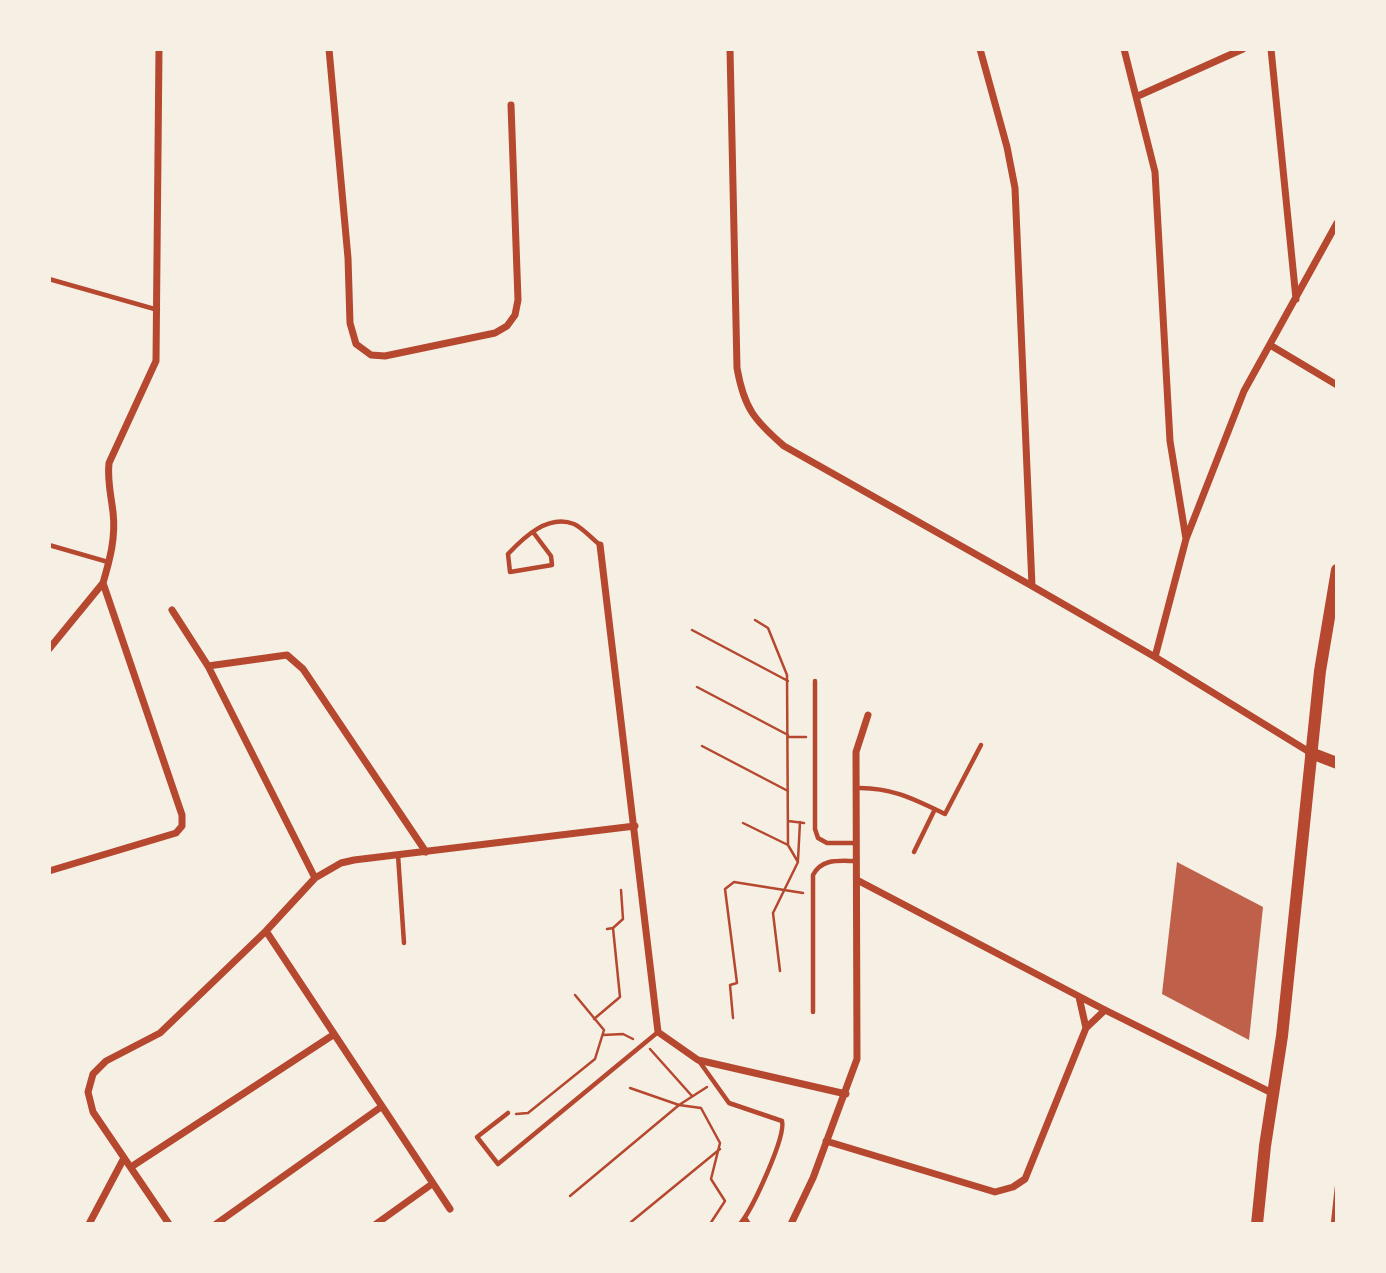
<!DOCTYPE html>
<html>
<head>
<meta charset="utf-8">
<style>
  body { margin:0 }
  #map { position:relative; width:1386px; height:1273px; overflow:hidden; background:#f6efe4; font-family:"PT Sans Narrow",sans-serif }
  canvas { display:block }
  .frame { position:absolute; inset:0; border:51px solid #f6efe4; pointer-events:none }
</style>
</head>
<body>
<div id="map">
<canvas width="1386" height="1273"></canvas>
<div class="frame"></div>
</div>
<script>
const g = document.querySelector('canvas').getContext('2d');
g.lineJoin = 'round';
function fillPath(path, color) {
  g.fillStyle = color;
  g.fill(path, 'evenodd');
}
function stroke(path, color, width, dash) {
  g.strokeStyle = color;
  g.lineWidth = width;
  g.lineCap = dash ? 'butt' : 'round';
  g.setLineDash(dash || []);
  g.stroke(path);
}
fillPath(new Path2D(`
  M1177 862 1263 907 1249 1040 1162 994Z`), '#bf614a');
stroke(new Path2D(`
  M755 620 768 628 787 675 788 845 798 862 773 913 780 971
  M692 630 788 681
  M697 687 788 735
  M788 737H806
  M702 746 788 791
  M788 821 804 823
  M743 823 788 845
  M798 860 800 822
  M607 929 613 928 623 919 621 890
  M733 1018 730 985 737 983 725 889 734 882 803 893
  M594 1019 620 997 613 928
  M603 1035 623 1034 633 1039
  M650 1049 692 1096
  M630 1088 679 1105 701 1108 720 1143 711 1179 725 1201 710 1224
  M516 1114 528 1113 595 1059 604 1030 575 995
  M570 1196 679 1105 707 1087
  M631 1222 720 1149`), '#b5482f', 2.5);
stroke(new Path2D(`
  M49 279 158 310
  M533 532 551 556 552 565 510 572 508 554C524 537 548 514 574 524 583 528 592 539 600 545
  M49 545 108 562
  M815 681V829L818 838 827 843H857
  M856 788C891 787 914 799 945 814L981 745
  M914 852 935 809
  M398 855 404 943
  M813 1012V875C822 858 839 861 856 861
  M699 1061 729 1103 782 1121C786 1137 752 1210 740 1224
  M508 1113 477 1137 498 1164 658 1032
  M745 1218 749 1224
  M1333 1224 1337 1187`), '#b5482f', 4.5);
stroke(new Path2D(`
  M329 49 348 258 350 323 356 344 371 355 385 356 495 333 507 326 515 315 518 300 511 105
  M730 49 737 368C744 408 754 420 784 446L1032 586
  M980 49 1007 147 1015 188 1032 586 1155 657 1311 753
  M1124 49 1155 172 1170 441 1186 539
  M1271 49 1296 299
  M1138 96 1243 49
  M1270 345 1337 385
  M600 545 658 1032 698 1060 846 1094
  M172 610 208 666 315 878
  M49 649 103 583
  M1155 657 1186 539 1244 391 1337 223
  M208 666 287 655 303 669 426 852
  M49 871 176 833 182 826V815L103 583C110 559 116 537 113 512 111 495 107 480 109 463L156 361 159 49
  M857 880 1105 1010 1272 1093
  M266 931 450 1209
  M1079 997 1086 1028
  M826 1141 995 1192 1013 1187 1025 1179 1086 1028 1105 1010
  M131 1167 333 1035
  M89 1224 124 1158
  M169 1224 93 1112 88 1092 93 1074 106 1061 160 1033 266 931 315 878 341 863 354 860 635 826
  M216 1224 381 1107
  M376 1224 432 1184
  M791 1224 813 1178 857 1059 856 752 868 715`), '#b5482f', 7);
stroke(new Path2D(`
  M1311 753 1337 763`), '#b5482f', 12);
stroke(new Path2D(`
  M1257 1224 1265 1146 1282 1036 1320 671 1337 570`), '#b5482f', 12);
</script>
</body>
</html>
